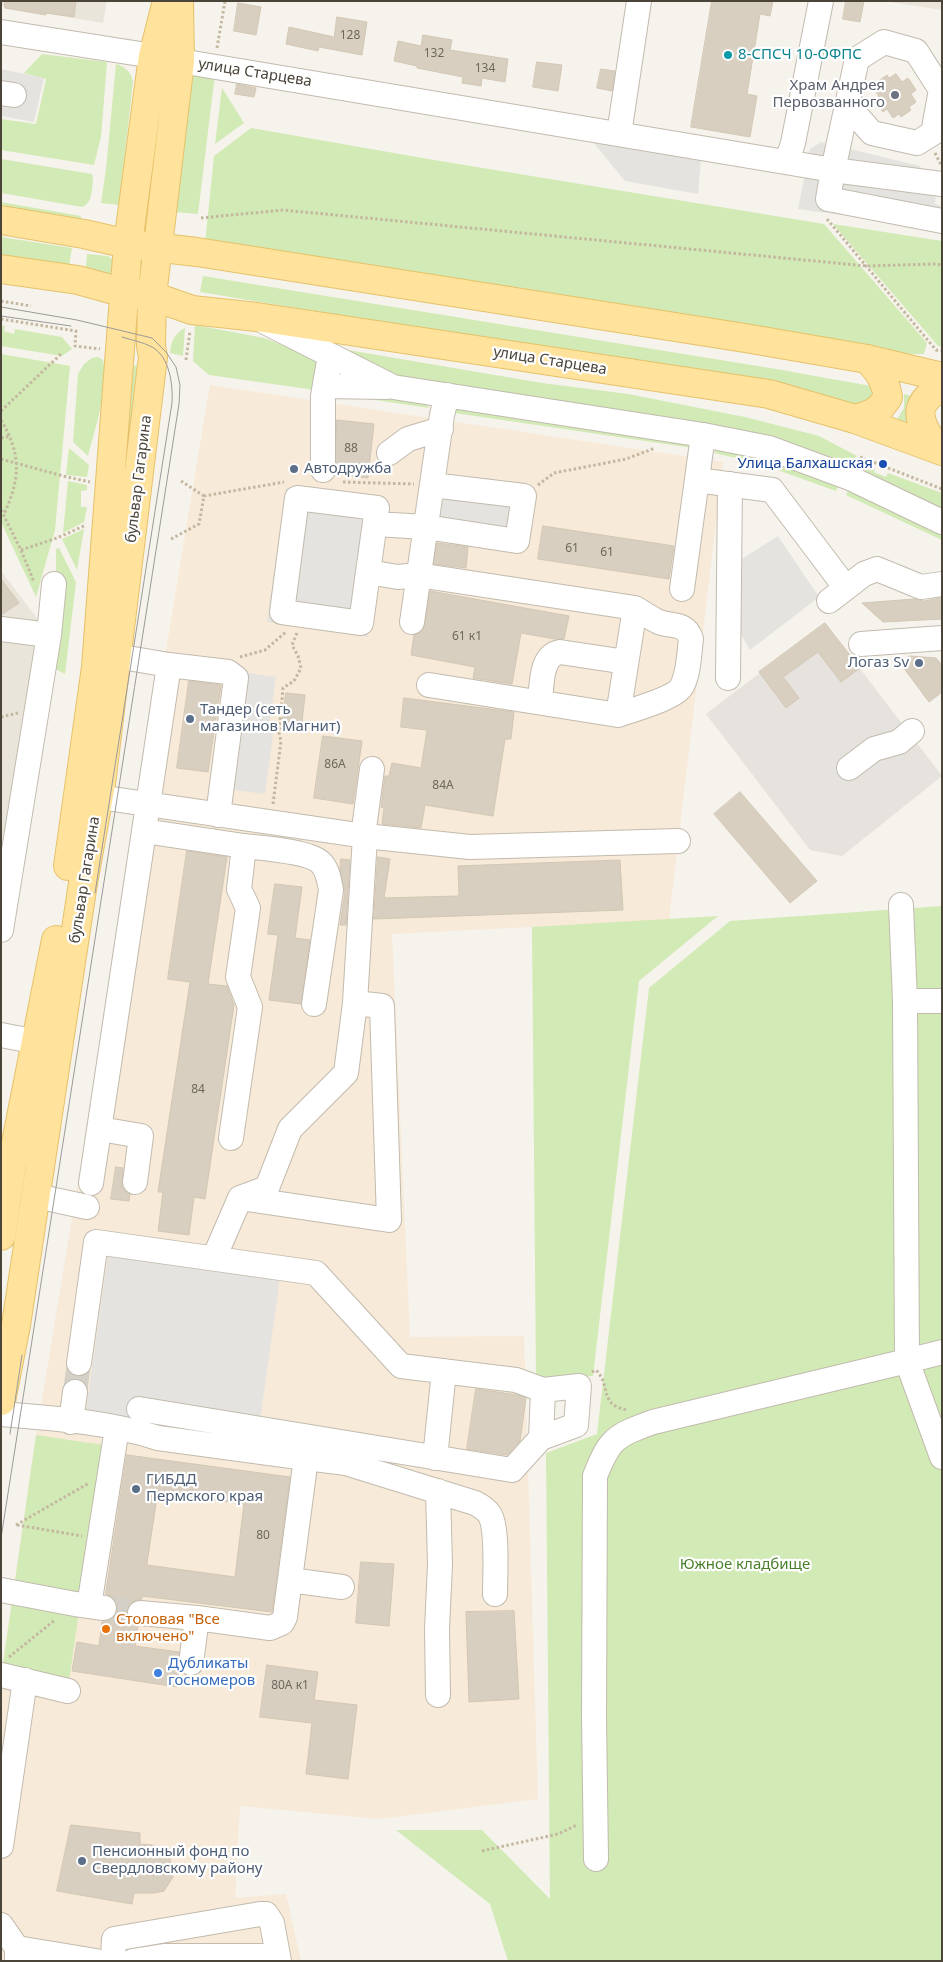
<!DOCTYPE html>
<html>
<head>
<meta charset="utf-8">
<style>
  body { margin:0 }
  #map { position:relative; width:943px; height:1962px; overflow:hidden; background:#f6f3ec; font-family:"Noto Sans",sans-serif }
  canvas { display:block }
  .frame { position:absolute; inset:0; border:2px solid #4b4439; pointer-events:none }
</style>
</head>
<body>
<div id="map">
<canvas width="943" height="1962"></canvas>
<div class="frame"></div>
</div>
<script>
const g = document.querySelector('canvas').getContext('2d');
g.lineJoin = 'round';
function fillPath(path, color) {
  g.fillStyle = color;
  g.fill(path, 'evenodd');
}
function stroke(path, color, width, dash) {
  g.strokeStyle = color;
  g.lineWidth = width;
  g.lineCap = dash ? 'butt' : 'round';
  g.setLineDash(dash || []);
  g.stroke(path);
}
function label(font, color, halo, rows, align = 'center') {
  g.font = font + ' "Noto Sans",sans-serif';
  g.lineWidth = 4.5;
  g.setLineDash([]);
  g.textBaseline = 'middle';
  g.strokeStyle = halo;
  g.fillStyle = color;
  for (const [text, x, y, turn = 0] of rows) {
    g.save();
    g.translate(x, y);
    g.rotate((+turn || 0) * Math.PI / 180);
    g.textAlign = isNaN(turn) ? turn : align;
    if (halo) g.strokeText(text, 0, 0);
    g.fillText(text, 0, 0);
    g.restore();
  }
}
fillPath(new Path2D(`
  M1 1H107L103 23 1 6Z
  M883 1H942V10Z
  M1 571 40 622 1 875Z`), '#eae5da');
fillPath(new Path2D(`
  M210 385 723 462 669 920 392 934 410 1337 524 1336 538 1799 379 1819 240 1806 235 1898 286 1894 301 1961H1V1674L36 1435Z`), '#f7ead8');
fillPath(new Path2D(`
  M825 623 942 776 842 856 810 850 706 714Z`), '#e6e2dd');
fillPath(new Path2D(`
  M42 54 107 62 101 137 94 165 1 150V119L36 124 46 79 24 73Z
  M116 64C125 66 132 73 133 82L119 205 101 203 106 169Z
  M195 74H215L198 214 175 212 189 82Z
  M222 88 244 123 215 144Z
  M251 128 434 160 824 224 927 343 924 354H874L205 243 214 156Z
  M1 159 92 174 93 178C92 188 93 203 82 207L1 193Z
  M1 202 81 216 80 225 33 215 1 204Z
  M833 224 942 241V347L938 346Z
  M1 237 72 248 69 266 1 255Z
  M87 254 108 256 114 261 113 273 108 279 85 275Z
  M203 276 776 369 871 386 876 394 863 412 514 344 200 292Z
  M195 325 264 338 321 360 315 390 209 375 193 361Z
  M1 326H5L4 331 14 334 15 329 62 337 72 349 62 356 1 346Z
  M185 328 183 356 170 353C171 341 174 334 185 328Z
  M336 348 542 383 628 394 745 417 819 436 857 456 851 465 767 436 396 378Z
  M1 354 70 366 55 530 36 597 1 522Z
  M98 357 103 360C109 387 95 429 88 456L73 442 78 374 84 364 92 358Z
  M131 365 137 366 117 586Z
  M338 391 426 402 429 408 335 394Z
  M904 394 918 398 909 426 896 421 904 408Z
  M453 407 688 441 693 448 448 412Z
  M69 448 89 465 87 477 66 475Z
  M716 449 748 451 840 482 836 491 758 463 714 453Z
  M865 464 875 470 874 472 886 477 888 473 942 493V511L858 469Z
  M68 481 87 485V490L81 491V507H87L84 522 63 533Z
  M850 487 942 531V540L846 495Z
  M84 529 77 570 62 539Z
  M59 548 76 582 65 674 51 667 65 577 56 574V549Z
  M942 906V1961H508L490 1904 396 1830H482L550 1899 546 1453 597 1434 649 988 730 921Z
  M718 916 639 981 593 1376 536 1378 532 927Z
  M36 1435 103 1445 69 1681 2 1671Z`), '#d2eab5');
fillPath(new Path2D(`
  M1 69 44 78 34 122 1 116Z
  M593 142 701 159 698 194 625 181Z
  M821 142 920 166 936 195 935 204 942 206V229L798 209 810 149Z
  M437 479 532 491 526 545 431 533Z
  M286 488 388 503 368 637 267 622Z
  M778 536 819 597 750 650 734 622 737 562Z
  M242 672 276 677 269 727 274 728 265 794 226 789Z
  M108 1254 280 1278 258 1435 86 1411Z`), '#e5e3e0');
const building = new Path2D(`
  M5 1H76L74 17 46 13V15L5 8Z
  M712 1H773L770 16 760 14 747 94 757 96 750 137 691 127Z
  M846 1H864L860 22 843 19Z
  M238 3 261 7 256 35 234 31Z
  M337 17 367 22 362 55 319 47 318 51 286 44 289 27 334 37Z
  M423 35 452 40 450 50 508 59 505 82 482 78 481 86 462 83 463 77 417 68V66L394 61 398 41 421 46Z
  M537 62 562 65 558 91 533 87Z
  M601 69 615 71 612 91 597 88Z
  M896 74 902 82 908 78 916 90 911 94 916 102 909 107 911 110 901 117 899 114 893 118 887 109 883 112 875 100 879 97 874 88 879 85 877 82 887 75 889 78Z
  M237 84 256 88 254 97 235 94Z
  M337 420 374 424 368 478 336 474Z
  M543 526 674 546 669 579 538 559Z
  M437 543 468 547 466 568 434 564Z
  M1 579 19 603 1 615Z
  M430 591 569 616 564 639H555L521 633 512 684 473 678 475 667 411 655 414 635 422 631 425 624Z
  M942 598V619L883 622 862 603 914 599 923 601Z
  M825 623 860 668 841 682 818 652 783 677 799 698 786 708 759 672Z
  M910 656 936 658 942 665V692L929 702 900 663Z
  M189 681 221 685 208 772 177 768Z
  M286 693 305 695 301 730 282 727Z
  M404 698 514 712 511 739H505L493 816 425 805 421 828 382 824 384 808 381 807 385 776H389L392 763 421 768 427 730 401 727Z
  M323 736 362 741 353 804 314 798Z
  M740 792 817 881 790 903 714 814Z
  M187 851 227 857 208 984 227 986 234 1005 205 1199 194 1197 189 1235 158 1231 163 1192H158L190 982 168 979Z
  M378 857 390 859 384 898 459 896 458 866 620 860 623 910 374 919Z
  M341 859 350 860 346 925H340L345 892 340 869Z
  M275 884 302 887 295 938 310 940 301 1004 269 1000 278 935 268 934Z
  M116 1167 123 1168 122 1187 130 1194 129 1201 111 1199Z
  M67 1370 71 1374 78 1377 84 1376 89 1372 87 1386 83 1381 77 1378 70 1379 66 1382Z
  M476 1389 518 1395 526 1398 520 1441 507 1455 467 1449Z
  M127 1455 290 1477 272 1612 142 1596V1599L134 1601 129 1606 126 1612 127 1618 132 1624 138 1626 135 1646 179 1652 177 1662 179 1670 177 1687 72 1671 77 1642 99 1646 102 1622 110 1620 115 1617 117 1610 116 1602 113 1597 106 1594ZM158 1493 244 1504 235 1577 147 1565Z
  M361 1562 394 1564 389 1626 356 1623Z
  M514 1611 519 1699 469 1702 466 1612Z
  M267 1665 318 1672 314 1700 357 1705 348 1779 306 1774 312 1723 260 1717Z
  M71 1825 140 1833V1844L152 1845 162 1849 170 1859 173 1877 164 1891 154 1893H134L132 1904 57 1891Z`);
fillPath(building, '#d8cfc1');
stroke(building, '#d3c7b4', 1);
stroke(new Path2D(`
  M75 1392 79 1363
  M104 1608 140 1613`), '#d4d0c8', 24, [24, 12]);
const minor = new Path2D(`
  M1 32 153 56
  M180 61 833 170 857 59 884 42 916 51 941 90 933 133 917 143 872 133 847 105
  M1 93 14 95
  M619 134 639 1
  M787 161 793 143 821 1
  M942 184 833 170 828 199 942 221
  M265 322 393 387 703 435 769 448 850 478 942 522
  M325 386 386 387
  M389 453 408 439 441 429
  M323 470V396L330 355
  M697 480 772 490 846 588
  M375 524 426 527 517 541 524 496 432 485
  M368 572 361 623 282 612 297 498 377 508 368 572 398 577 418 575 635 608 618 715 429 685
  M682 589 703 435
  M829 601 864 574 877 569 921 587 942 584
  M412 622 442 415 447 395
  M1 629 49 635
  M861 644 942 638
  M116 656 169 665 228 672 236 678 218 815
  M728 678 730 484
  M540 702C542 685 540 656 560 652L626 662
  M618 715C632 710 676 698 682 686 689 673 689 653 691 639 686 622 672 627 659 622 650 618 642 612 635 608
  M849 768 874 749 899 742 912 731
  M99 797 365 836 470 847 678 841
  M144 831 244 846 239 889 248 908 238 977 250 1007 231 1138
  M363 836 372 769
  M244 846C261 848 308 851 320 862 328 869 329 880 331 890L314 1004
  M901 905 905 1001 907 1361 942 1457
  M1 930 49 635 54 584
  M905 1001H942
  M355 1003 365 836
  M1 1035 37 1042
  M100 1129 141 1136 135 1182
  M91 1183 169 665
  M36 1196 87 1207
  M214 1258 240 1198 267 1188 290 1129 346 1073 355 1003 382 1006 389 1220 240 1198
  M79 1363 96 1242 316 1273 401 1366 516 1380 543 1390 541 1438 512 1470 139 1409
  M1 1414C53 1418 108 1422 158 1438L306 1458 285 1617 282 1623 270 1628 197 1618 191 1663
  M71 1422 75 1392
  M541 1438 576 1425 579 1386 543 1390
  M306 1458 346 1463 475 1503C481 1506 486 1509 490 1515 498 1530 495 1575 495 1594
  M435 1458 444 1371
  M438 1491 440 1564 437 1629 438 1695
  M290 1580 342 1587
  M1 1590 75 1604 104 1608
  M89 1606 117 1428
  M140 1613 197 1618
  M1 1675 68 1691
  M1 1846 25 1680
  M596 1859 594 1718 595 1476C610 1438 615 1436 653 1422L907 1361 942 1352
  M1 1925 17 1948V1961
  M17 1948 96 1961
  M113 1961 114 1939 260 1914H266L272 1923 279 1961
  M133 1961 164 1956H278`);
const major = new Path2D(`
  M1 220 84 234 128 244 197 252 745 338 867 359 942 377
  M1 269 78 280 125 293 152 296 192 310 257 317 769 394 855 419 942 451
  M855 419C872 414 878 413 888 397 885 380 879 371 867 359
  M937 449C919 423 909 405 942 387
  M68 866 96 667 128 244 153 56 167 1
  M1 1236 12 1163 56 940
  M1 1401 16 1325 83 883 101 784 153 357 151 346 152 296 180 61 179 1`);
stroke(minor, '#c2bbae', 26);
stroke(major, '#e6c16a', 30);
stroke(new Path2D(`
  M217 48 225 1
  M935 153 941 165
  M201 218 283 210 867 266 934 264 942 265
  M827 219 936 350 942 351
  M1 301 31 306
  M1 319 76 331 75 346 100 349
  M186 360 190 331
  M1 411 61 354
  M1 420C22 455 20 479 4 514
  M1 438 11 436
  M860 457 942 489
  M1 459 63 476 90 482
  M181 481 204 496
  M343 482 414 484
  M538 485 554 473 626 459 655 448
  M1 510 21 550 34 582
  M171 539 199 524 204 496 284 482
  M21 550 57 538 86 525
  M240 657 265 650 286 632
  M1 717 18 713
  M273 804 281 741 279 733 283 688 294 681 301 668 298 656 292 645 297 633
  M592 1372 596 1370C612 1387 598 1404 627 1410
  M16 1525 89 1483
  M17 1525 82 1536
  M9 1657 55 1620
  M482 1851 558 1834 577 1825`), '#c4b79f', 3, [2.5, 2.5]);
stroke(minor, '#fff', 24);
stroke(major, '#ffe39c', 28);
stroke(new Path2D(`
  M1 307 77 320 152 338 166 352 176 367 180 385 179 404 1 1538
  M1 316 71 326
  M95 893 172 403C173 385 170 357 152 347 143 342 131 340 122 337
  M10 1434 22 1355`), '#9a9a9a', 1);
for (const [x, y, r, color] of [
  [728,55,5,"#0f9aa8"],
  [895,95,5,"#6b7280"],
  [883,464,5,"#1a4fb4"],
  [294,469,5,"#5c6f8a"],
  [919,663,5,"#5c6f8a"],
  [190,719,5,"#5c6f8a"],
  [136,1489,5,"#5c6f8a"],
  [106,1629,5,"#e8710a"],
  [158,1673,5,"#3f7fe0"],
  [82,1861,5,"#5c6f8a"]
]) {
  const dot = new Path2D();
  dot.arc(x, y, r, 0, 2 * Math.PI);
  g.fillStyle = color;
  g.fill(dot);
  stroke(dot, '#fff', 2);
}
label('12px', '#6e675b', null, [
  ["128",350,36],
  ["132",434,54],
  ["134",485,69],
  ["88",351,449],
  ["61",572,549],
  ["61",607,553],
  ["61 к1",467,637],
  ["86А",335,765],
  ["84А",443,786],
  ["84",198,1090],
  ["80",263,1536],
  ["80А к1",290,1686]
]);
label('15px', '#0d838f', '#fff', [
  ["8-СПСЧ 10-ОФПС",738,55]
], 'left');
label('15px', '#4b4439', '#fff', [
  ["улица Старцева",255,73,9],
  ["улица Старцева",550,361,9],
  ["бульвар Гагарина",139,479,-83],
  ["бульвар Гагарина",85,880,-81]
]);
label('15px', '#5b616d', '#fff', [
  ["Храм Андрея",885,86],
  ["Первозванного",885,103]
], 'right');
label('15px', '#164399', '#fff', [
  ["Улица Балхашская",873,464]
], 'right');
label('15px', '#4e5e75', '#fff', [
  ["Автодружба",304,469],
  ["Логаз Sv",909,663,"right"],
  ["Тандер (сеть",200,710],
  ["магазинов Магнит)",200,727],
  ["ГИБДД",146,1480],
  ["Пермского края",146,1497],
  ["Пенсионный фонд по",92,1852],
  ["Свердловскому району",92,1869]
], 'left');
label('15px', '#4a7f2a', '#fff', [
  ["Южное кладбище",745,1565]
]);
label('15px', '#c56008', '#fff', [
  ["Столовая \"Все",116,1620],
  ["включено\"",116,1637]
], 'left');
label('15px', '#366cbe', '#fff', [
  ["Дубликаты",168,1664],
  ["госномеров",168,1681]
], 'left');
</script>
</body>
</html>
